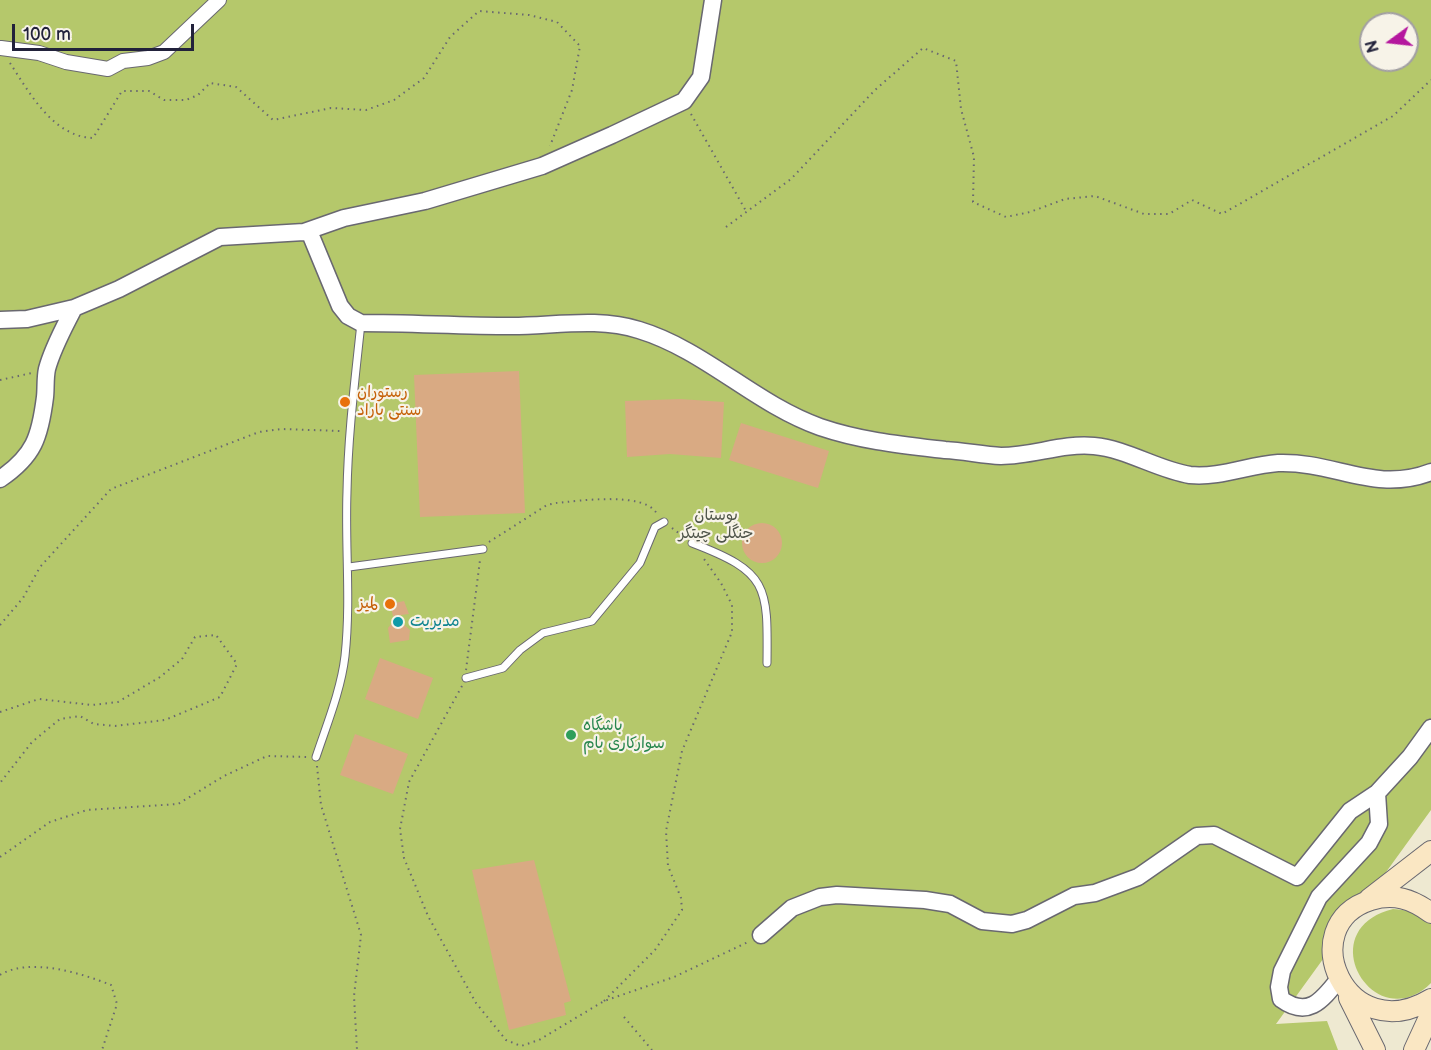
<!DOCTYPE html>
<html>
<head>
<meta charset="utf-8">
<style>
  body { margin:0 }
  #map { position:relative; width:1431px; height:1050px; overflow:hidden; background:#eee9d1; font-family:"Balsamiq Sans",sans-serif }
  canvas { display:block }
  .north { position:absolute; left:1359px; top:12px; width:60px; height:60px; box-sizing:border-box; background:#f7f3e8; border:2px solid #a29fa3; border-radius:50%; rotate:255deg; font-size:16px; font-weight:700; line-height:24px; text-align:center; color:#22223b }
  .north::after { content:''; display:block; margin:auto; width:21px; height:27px; background:#b5179e; clip-path:polygon(50% 0,100% 100%,50% 72%,0 100%) }
  .scale { position:absolute; left:12px; top:24px; width:182px; height:27px; box-sizing:border-box; border:3px solid #22223b; border-top:0; padding-left:8px; font-size:18px; line-height:21px; white-space:nowrap; color:#22223b; -webkit-text-stroke:4px #f7f3e8; paint-order:stroke }
</style>
</head>
<body>
<div id="map">
<canvas width="1431" height="1050"></canvas>
<div class="north">N</div>
<div class="scale">100 m</div>
</div>
<script>
const g = document.querySelector('canvas').getContext('2d');
g.lineJoin = 'round';
function fillPath(path, color) {
  g.fillStyle = color;
  g.fill(path, 'evenodd');
}
function stroke(path, color, width, dash) {
  g.strokeStyle = color;
  g.lineWidth = width;
  g.lineCap = dash ? 'butt' : 'round';
  g.setLineDash(dash || []);
  g.stroke(path);
}
function label(font, color, halo, rows, align = 'center') {
  g.font = font + ' "Balsamiq Sans","Playpen Sans Arabic",sans-serif';
  g.lineWidth = 4.5;
  g.setLineDash([]);
  g.textBaseline = 'middle';
  g.strokeStyle = halo;
  g.fillStyle = color;
  for (const [text, x, y, turn = 0] of rows) {
    g.save();
    g.translate(x, y);
    g.rotate((+turn || 0) * Math.PI / 180);
    g.textAlign = isNaN(turn) ? turn : align;
    if (halo) g.strokeText(text, 0, 0);
    g.fillText(text, 0, 0);
    g.restore();
  }
}
fillPath(new Path2D(`
  M0 0H1431V810L1276 1024 1327 1021 1338 1050H0ZM1371 24H1407V60H1371Z
  M1393 909C1409 910 1419 913 1431 923V983C1375 1039 1309 930 1393 909Z`), '#b5c86b');
fillPath(new Path2D(`
  M519 371 525 513 420 517 414 375Z
  M680 399 724 402 721 458 670 454 627 457 625 401Z
  M741 423 829 451 818 488 729 460Z
  M742 543a20 20 0 1 1 40 0a20 20 0 1 1-40 0Z
  M404 601 409 614 393 616 390 604Z
  M396 618 410 630 409 640 390 643 388 628Z
  M380 658 433 678 418 719 365 699Z
  M355 734 408 754 393 794 340 775Z
  M534 860 571 1001 564 1003 566 1015 509 1030 472 870Z`), '#d9aa83');
const service = new Path2D(`
  M692 543C768 572 768 585 767 663
  M349 567 483 549
  M466 678 503 668 520 650 543 633 592 621 640 563 655 527 664 522
  M316 757C327 724 341 690 345 656 351 601 345 546 347 492 348 435 355 380 361 323`);
const minor = new Path2D(`
  M1 48 39 53 66 62 108 69 123 61 148 58 164 52 219 0`);
const tertiary = new Path2D(`
  M309 231 340 306 348 316 361 323C411 323 461 326 512 326 554 326 598 317 639 330 705 350 755 404 820 427 861 441 902 445 945 450 964 451 982 455 1001 456 1033 456 1062 443 1094 446 1127 449 1158 470 1190 475 1220 478 1249 465 1278 463 1335 461 1374 494 1431 472
  M0 320 27 319 74 308 119 289 220 237 304 232 344 218 425 201 542 166 612 135 684 101 701 77 713 0
  M0 479C34 456 40 437 45 397 46 388 45 378 47 369 53 347 64 328 74 308
  M761 935 792 908 820 897 837 895 925 900 950 904 982 921 1012 924 1027 920 1074 896 1095 893 1138 877 1197 836 1214 835 1297 877 1350 811 1377 793 1410 757 1431 728
  M1338 980C1321 1002 1307 1018 1281 999L1279 987 1282 971 1319 897 1369 843 1379 824 1377 793`);
const secondary = new Path2D(`
  M1369 899 1431 851
  M1431 913C1412 899 1394 893 1371 900 1292 925 1346 1050 1431 999
  M1349 998 1375 1050
  M1414 1050 1431 1013`);
stroke(service, '#696870', 9);
stroke(minor, '#696870', 16);
stroke(tertiary, '#696870', 19);
stroke(secondary, '#696870', 22);
stroke(new Path2D(`
  M10 63C29 92 53 137 93 138L122 91H149L164 100H186L198 95 210 83 236 87 273 120 331 108 366 110 394 100 424 78 450 37 479 11 529 15 557 22 580 46 572 90 550 146
  M691 114 746 211
  M726 227 791 179 875 90 923 48 956 61 961 109 974 157 973 202 1006 217 1030 212 1065 199 1095 196 1144 214H1169L1192 200 1222 214 1393 116 1431 80
  M0 380 32 373
  M672 528 684 537
  M489 542 547 505 556 503C578 501 645 491 657 514
  M0 625 23 598 40 567 111 489 259 432 281 429 340 431
  M466 670 480 560
  M462 686 409 782 400 829 404 858 428 916 476 1003 506 1040 521 1046 539 1040 604 1001 674 977 748 942
  M0 712 39 699 92 705 118 702 160 677 182 659 195 637 216 635 237 664 220 697 165 720 115 726 94 724 80 716 60 719 32 742 0 783
  M317 766 321 805 361 935 354 996 357 1050
  M0 857 50 822 87 810 178 804 224 776 267 756 308 757
  M0 975C29 957 81 973 111 985L117 1004 102 1050
  M604 1001 655 950 682 910 681 898 668 866 666 831 682 751 732 632V605L721 583 704 559
  M624 1017 652 1050`), '#696870', 2, [1.5, 4.5]);
stroke(service, '#fff', 7);
stroke(minor, '#fff', 14);
stroke(tertiary, '#fff', 16);
stroke(secondary, '#fae7c3', 20);
for (const [x, y, r, color] of [
  [345,402,6,"#e8710a"],
  [390,604,6,"#e8710a"],
  [398,622,6,"#0f9aa8"],
  [571,735,6,"#2e9e5b"]
]) {
  const dot = new Path2D();
  dot.arc(x, y, r, 0, 2 * Math.PI);
  g.fillStyle = color;
  g.fill(dot);
  stroke(dot, '#f7f3e8', 2);
}
label('16px', '#c56008', '#f7f3e8', [
  ["رستوران",357,393],
  ["سنتی باراد",357,411],
  ["لمیز",378,604,"right"]
], 'left');
label('16px', '#4e5449', '#f7f3e8', [
  ["بوستان",716,516],
  ["جنگلی چیتگر",716,534]
]);
label('16px', '#0d838f', '#f7f3e8', [
  ["مدیریت",410,622]
], 'left');
label('16px', '#27864d', '#f7f3e8', [
  ["باشگاه",583,726],
  ["سوارکاری بام",583,744]
], 'left');
</script>
</body>
</html>
